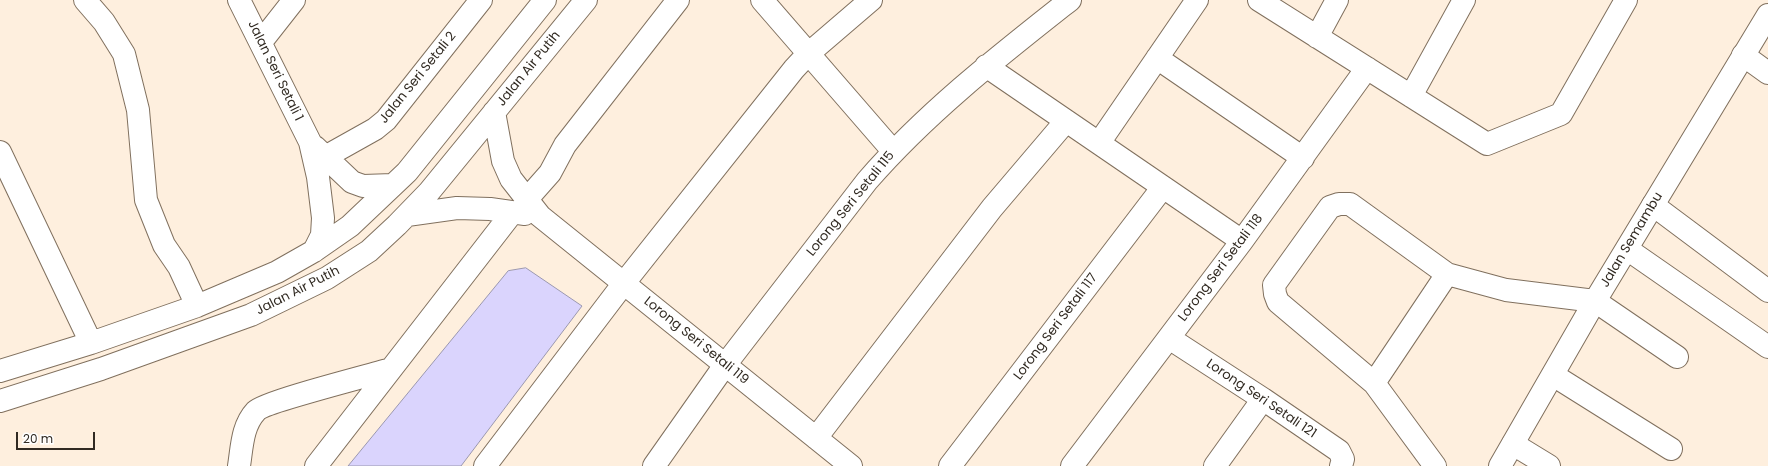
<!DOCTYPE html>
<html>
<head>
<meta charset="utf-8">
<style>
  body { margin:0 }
  #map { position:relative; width:1768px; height:466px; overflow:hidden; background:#feefde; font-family:Poppins,sans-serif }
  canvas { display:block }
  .scale { position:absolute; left:16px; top:432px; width:79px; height:18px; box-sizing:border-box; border:2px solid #312a22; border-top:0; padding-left:5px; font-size:12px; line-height:14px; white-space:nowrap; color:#312a22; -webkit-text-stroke:3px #fff; paint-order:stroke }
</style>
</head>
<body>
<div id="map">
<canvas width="1768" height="466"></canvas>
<div class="scale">20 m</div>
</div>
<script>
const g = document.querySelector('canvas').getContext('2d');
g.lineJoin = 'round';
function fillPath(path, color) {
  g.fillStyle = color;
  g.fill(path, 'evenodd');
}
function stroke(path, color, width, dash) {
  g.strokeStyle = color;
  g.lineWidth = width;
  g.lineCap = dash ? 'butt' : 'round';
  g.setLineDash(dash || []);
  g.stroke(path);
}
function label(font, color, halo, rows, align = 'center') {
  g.font = font + ' Poppins,sans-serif';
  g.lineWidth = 3.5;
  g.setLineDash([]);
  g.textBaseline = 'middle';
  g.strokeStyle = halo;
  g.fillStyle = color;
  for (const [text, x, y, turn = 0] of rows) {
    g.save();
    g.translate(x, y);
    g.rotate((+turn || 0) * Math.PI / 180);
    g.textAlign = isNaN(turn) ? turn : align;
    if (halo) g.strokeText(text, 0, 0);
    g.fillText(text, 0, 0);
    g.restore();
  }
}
const building = new Path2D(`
  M526 268 582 306 461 466H348L508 271Z`);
fillPath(building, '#dad4fd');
stroke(building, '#9b98af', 1);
const minor = new Path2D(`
  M85 0 104 22 124 54 138 110 146 200 164 245 179 267 197 306
  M239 0 310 142 318 177 323 218 322 235 314 251
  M762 0 893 151
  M1259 0 1487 144 1561 114 1626 0
  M1317 37 1337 0
  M261 42 294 0
  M1743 55 1768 73
  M1157 58 1303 158
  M986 66 1242 241
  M1411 96 1464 0
  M494 112 503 161 511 179 540 216 851 466
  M1099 143 1197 0
  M315 147 352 182 363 186 393 185
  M0 152 91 343
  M325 157 375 129 386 120 481 0
  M527 199 550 173 565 145 678 0
  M1653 205 1768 291
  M407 215 457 208 490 209 525 214
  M1627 249 1768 347
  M1169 338 1263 399 1339 451 1343 459 1341 466
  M0 371 91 343 197 306 277 272 314 251 350 226 407 172 545 0
  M1553 375 1671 449
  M1374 383 1278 302 1275 294 1274 285 1330 207 1339 204H1350L1447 274
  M0 401 101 369 251 315 327 278 369 251 397 225 429 192 586 0
  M816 438 992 208 1066 121
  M1513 444 1549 466
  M239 466C242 447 242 426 256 411 264 402 371 375 391 369
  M316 466 512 213
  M485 466 624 283 794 69 808 54 871 0
  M654 466 725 365 867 181C927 112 999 56 1070 0
  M950 466 1163 187
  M1072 466 1242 241 1367 68
  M1215 466 1263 399
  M1435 466 1374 383 1447 274 1506 290 1595 301 1677 357`);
const major = new Path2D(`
  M1500 466 1595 301 1768 15`);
stroke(minor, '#80705e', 24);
stroke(major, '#80705e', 24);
stroke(minor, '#fff', 22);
stroke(major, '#fff', 22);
label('13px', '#312a22', '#fff', [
  ["Jalan Air Putih",529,69,-51],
  ["Jalan Seri Setali 1",275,71,64],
  ["Jalan Seri Setali 2",418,78,-51],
  ["Lorong Seri Setali 115",851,204,-51],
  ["Jalan Semambu",1632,240,-59],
  ["Lorong Seri Setali 118",1221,268,-53],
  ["Jalan Air Putih",298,291,-27],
  ["Lorong Seri Setali 117",1056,327,-53],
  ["Lorong Seri Setali 119",696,341,39],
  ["Lorong Seri Setali 121",1261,399,34]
]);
</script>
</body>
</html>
